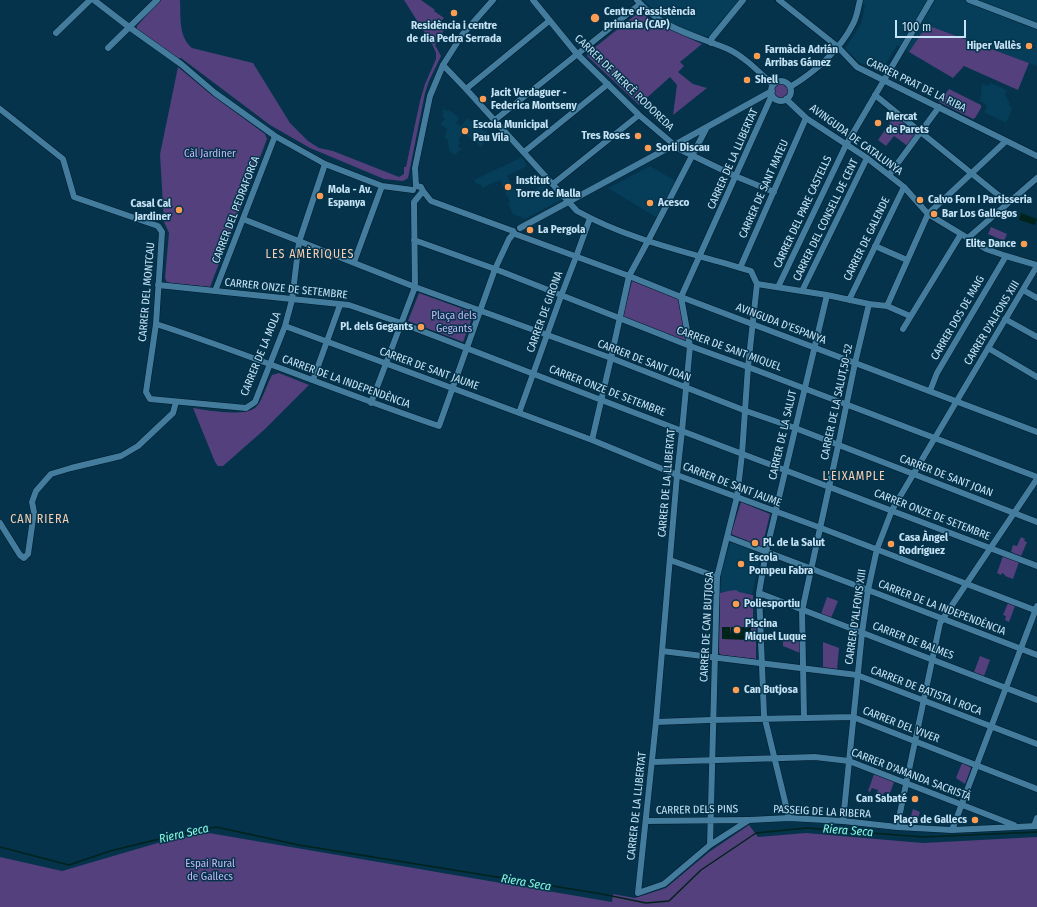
<!DOCTYPE html>
<html>
<head>
<meta charset="utf-8">
<style>
  body { margin:0 }
  #map { position:relative; width:1037px; height:907px; overflow:hidden; background:#04334b; font-family:"Fira Sans Condensed",sans-serif }
  canvas { display:block }
  .scale { position:absolute; left:895px; top:20px; width:71px; height:18px; box-sizing:border-box; border:2px solid #c6e3f5; border-top:0; padding-left:5px; font-size:12px; line-height:14px; white-space:nowrap; color:#c6e3f5; -webkit-text-stroke:3px #04334b; paint-order:stroke }
</style>
</head>
<body>
<div id="map">
<canvas width="1037" height="907"></canvas>
<div class="scale">100 m</div>
</div>
<script>
const g = document.querySelector('canvas').getContext('2d');
g.lineJoin = 'round';
function fillPath(path, color) {
  g.fillStyle = color;
  g.fill(path, 'evenodd');
}
function stroke(path, color, width, dash) {
  g.strokeStyle = color;
  g.lineWidth = width;
  g.lineCap = dash ? 'butt' : 'round';
  g.setLineDash(dash || []);
  g.stroke(path);
}
function label(font, color, halo, rows, align = 'center') {
  g.font = font + ' "Fira Sans Condensed",sans-serif';
  g.lineWidth = 3;
  g.setLineDash([]);
  g.textBaseline = 'middle';
  g.strokeStyle = halo;
  g.fillStyle = color;
  for (const [text, x, y, turn = 0] of rows) {
    g.save();
    g.translate(x, y);
    g.rotate((+turn || 0) * Math.PI / 180);
    g.textAlign = isNaN(turn) ? turn : align;
    if (halo) g.strokeText(text, 0, 0);
    g.fillText(text, 0, 0);
    g.restore();
  }
}
fillPath(new Path2D(`
  M643 0H739L708 37 685 30 663 19Z
  M857 0H1037V66L927 25 909 52 897 45 882 71 860 63 845 49 861 24 865 6Z
  M990 83 1007 90 1005 95 1010 103 1009 105 1012 109 1006 123 984 112 987 107 986 104 980 101 982 84 988 86Z
  M444 109 448 111 449 110 459 118 456 123 461 126 467 118 490 135 481 147 463 133 458 140 460 142 458 146 461 149 455 155 449 151 448 140 444 137 446 134 447 129 440 124 445 119 442 116 444 113 442 111Z
  M522 157 527 166 507 176 519 198 545 184 549 193 554 190 563 199 525 219 513 214 508 204 510 202 500 180 482 188 480 184 477 185 474 180Z
  M650 166 677 182 659 219 608 188Z
  M732 542 760 552 761 554 752 594 728 591 720 593 721 574 730 544Z`), '#063e59');
fillPath(new Path2D(`
  M160 0H180C181 17 178 36 192 48L253 63 290 123 308 141 319 148 333 151 399 177 404 174V167H406L420 101 425 84 436 59V53L433 46 404 0H421L435 10 434 11 444 18 440 23 446 27 435 45 441 56 429 81 425 93 408 178 403 181 384 179 310 148 270 125 181 58H175L137 29V26Z
  M639 12H641L655 23 702 44 680 62 684 66 678 72 693 84 707 88 673 115 677 85 670 77 639 105 587 56 588 53Z
  M927 25 1029 63 1018 90 964 66 953 78 909 52Z
  M178 67 213 96 265 134 267 139 210 287 171 283 167 282 165 278 169 233 164 222 160 154Z
  M774 91a7 7 0 1 1 14 0a7 7 0 1 1-14 0Z
  M949 89 981 105V108L975 118 973 119 939 102Z
  M897 112 921 131 909 147 894 136 886 146 878 140Z
  M991 227 1007 234 1004 241 988 234Z
  M632 281 680 299 687 342 623 317Z
  M419 293 474 313 463 342 408 321Z
  M279 373 309 385 265 429 223 466H218L215 462 193 408C207 410 247 418 257 406 262 401 268 382 272 375Z
  M741 502 770 514 762 547 731 534Z
  M1021 537 1025 539 1024 541 1027 542 1021 556 1011 552 1013 545 1017 546Z
  M1003 556 1019 562 1013 579 1005 576V575L1002 573 1001 575 997 573Z
  M736 590 739 592 753 595V623L756 625V659L721 655 719 653 720 593 728 591Z
  M827 597 838 601 831 618 821 614Z
  M1008 603 1015 606 1009 622 1005 620 1006 616 1003 615Z
  M783 635 800 642V653L783 646Z
  M823 642 839 648 837 669 823 667Z
  M980 656 990 660 984 676 974 672Z
  M962 763 970 767 971 768 965 784 956 778Z
  M874 774 894 782 890 793 885 792 882 796 877 794 878 790 872 788 870 792 868 791Z
  M913 809 920 812 916 824 909 822Z
  M749 825 758 837 806 833 923 843 1037 837V907H0V857L62 871 161 842 209 833 612 902 613 894 635 898 666 888 709 852Z`), '#53407c');
fillPath(new Path2D(`
  M1021 213 1037 219 1035 225 1019 220Z
  M722 627H730V635L731 627H751L750 640 722 639Z`), '#00231c');
stroke(new Path2D(`
  M0 847 69 865 110 851 180 834 216 827 299 845 602 894 646 903 669 901 701 870 756 833 807 828 923 837 1037 832`), '#00231c', 1.5);
const minor = new Path2D(`
  M94 0 129 27 181 64 215 93 275 136 325 164 382 186 413 190
  M533 0 577 54 639 115 672 143
  M637 0C662 29 694 35 728 49 745 57 759 72 773 85
  M779 0 838 47 857 67 1037 156
  M969 0 1037 26
  M56 33 90 0
  M711 43 712 38 743 0
  M108 48 157 0
  M443 65 466 89 577 211C631 241 692 253 751 271L757 284 748 367 742 454 737 497 717 577 710 845
  M771 91a10 10 0 1 1 20 0a10 10 0 1 1-20 0Z
  M790 87C815 72 840 50 853 24 857 17 858 8 860 0
  M466 89 549 21
  M772 95 681 297 690 346 682 431 677 475 656 722 638 893 664 884 710 845 749 820 789 818 843 821 897 827 952 830 1037 826
  M875 95 1008 203
  M786 99 806 118 867 158 904 187 928 214 986 249 1006 256 1037 265
  M0 109 63 159 74 197 158 226 162 232 156 324 146 392 150 399 246 408 255 402 285 326 292 300 299 242 325 164
  M495 120 640 4
  M678 143 772 91
  M679 149 735 176 774 192
  M524 152 608 84
  M889 175 939 107
  M553 184 639 115
  M416 186 415 168 430 96 443 65 462 35 493 0
  M416 186 421 187 423 191 431 201 513 231
  M243 219 415 287 611 358 746 411 795 428 1037 522
  M520 228 670 147
  M513 231 515 234 629 276 681 297 1037 432
  M968 238 1037 178
  M414 240 495 269 690 346 748 367 1037 477
  M875 246 907 260
  M354 262 382 186
  M740 268 806 118
  M757 284 827 295 869 304 887 306 910 316
  M158 285 349 305 401 323 682 431 1037 566
  M778 287 846 145 931 0
  M1023 290 1037 298
  M215 291 275 136
  M802 291 867 158
  M849 300 904 187
  M887 306 928 214 1006 141
  M1005 319 1037 337
  M156 324C252 355 344 394 439 426L495 269 509 239 514 233
  M285 326 592 440 677 475 821 528 1037 611
  M903 329 961 234
  M988 348 1037 377
  M313 380 340 305
  M930 391 937 373 1006 256
  M371 403 415 287 414 202 423 191
  M519 413 561 296 576 257 590 218
  M592 440 611 358 629 276 648 241 707 127
  M0 523 20 555 24 558 28 554 34 512 32 502 36 491 51 474 71 468 121 456 138 446 173 413 176 402
  M727 537 868 590 1037 655
  M670 560 717 577
  M759 593 1037 700
  M662 651 857 675 1037 744
  M804 718 802 611 838 446 855 363 869 304
  M656 722 710 720 853 717 1037 789
  M652 762 815 757 849 761 1014 825
  M789 818 764 715 759 593 766 552 827 295
  M646 821 748 820
  M843 821 862 633 868 590 877 549 892 510 1037 266
  M1034 826 1037 818
  M897 827 940 623 1037 479
  M952 830 1037 606`);
stroke(minor, '#001a2a', 7);
stroke(minor, '#437c9d', 6);
for (const [x, y, r, color] of [
  [454,13,4,"#fc9d53"],
  [595,18,5,"#fc9d53"],
  [1029,46,4,"#fc9d53"],
  [757,56,4,"#fc9d53"],
  [747,80,4,"#fc9d53"],
  [483,99,4,"#fc9d53"],
  [878,123,4,"#fc9d53"],
  [465,131,4,"#fc9d53"],
  [638,136,4,"#fc9d53"],
  [648,148,4,"#fc9d53"],
  [508,187,4,"#fc9d53"],
  [320,196,4,"#fc9d53"],
  [920,200,4,"#fc9d53"],
  [650,203,4,"#fc9d53"],
  [179,210,4,"#fc9d53"],
  [934,214,4,"#fc9d53"],
  [530,230,4,"#fc9d53"],
  [1024,244,4,"#fc9d53"],
  [421,327,4,"#fc9d53"],
  [755,543,4,"#fc9d53"],
  [891,544,4,"#fc9d53"],
  [741,564,4,"#fc9d53"],
  [736,604,4,"#fc9d53"],
  [737,630,4,"#fc9d53"],
  [736,690,4,"#fc9d53"],
  [915,799,4,"#fc9d53"],
  [975,820,4,"#fc9d53"]
]) {
  const dot = new Path2D();
  dot.arc(x, y, r, 0, 2 * Math.PI);
  g.fillStyle = color;
  g.fill(dot);
  stroke(dot, '#04334b', 1.5);
}
label('bold 11px', '#c6e3f5', '#04334b', [
  ["Centre d'assistència",604,12],
  ["primaria (CAP)",604,25],
  ["Residència i centre",454,26,"center"],
  ["de dia Pedra Serrada",454,39,"center"],
  ["Hiper Vallès",1021,46,"right"],
  ["Farmàcia Adrián",765,50],
  ["Arribas Gámez",765,63],
  ["Shell",755,80],
  ["Jacit Verdaguer -",491,93],
  ["Federica Montseny",491,106],
  ["Mercat",886,117],
  ["de Parets",886,130],
  ["Escola Municipal",473,125],
  ["Pau Vila",473,138],
  ["Tres Roses",630,136,"right"],
  ["Sorli Discau",656,148],
  ["Institut",516,181],
  ["Torre de Malla",516,194],
  ["Mola - Av.",328,190],
  ["Espanya",328,203],
  ["Calvo Forn I Partisseria",928,200],
  ["Acesco",658,203],
  ["Casal Cal",171,204,"right"],
  ["Jardiner",171,217,"right"],
  ["Bar Los Gallegos",942,214],
  ["La Pergola",538,230],
  ["Elite Dance",1016,244,"right"],
  ["Pl. dels Gegants",413,327,"right"],
  ["Casa Àngel",899,538],
  ["Rodríguez",899,551],
  ["Pl. de la Salut",763,543],
  ["Escola",749,558],
  ["Pompeu Fabra",749,571],
  ["Poliesportiu",744,604],
  ["Piscina",745,624],
  ["Miquel Luque",745,637],
  ["Can Butjosa",744,690],
  ["Can Sabaté",907,799,"right"],
  ["Plaça de Gallecs",967,820,"right"]
], 'left');
label('11px', '#c6e3f5', '#04334b', [
  ["CARRER DE MERCÈ RODOREDA",624,83,44],
  ["CARRER PRAT DE LA RIBA",916,85,26],
  ["AVINGUDA DE CATALUNYA",856,140,36],
  ["CARRER DE LA LLIBERTAT",733,159,-66],
  ["CARRER DE SANT MATEU",764,189,-66],
  ["CARRER DEL PEDRAFORCA",236,210,-69],
  ["CARRER DEL PARE CASTELLS",803,212,-65],
  ["CARRER DEL CONSELL DE CENT",826,220,-64],
  ["CARRER DE GALENDE",867,239,-64],
  ["CARRER ONZE DE SETEMBRE",286,289,6],
  ["CARRER DEL MONTCAU",147,292,-85],
  ["CARRER DE GIRONA",545,312,-70],
  ["CARRER DOS DE MAIG",958,318,-60],
  ["CARRER D'ALFONS XIII",992,323,-59],
  ["AVINGUDA D'ESPANYA",781,324,21],
  ["CARRER DE SANT MIQUEL",729,349,20],
  ["CARRER DE LA MOLA",261,354,-68],
  ["CARRER DE SANT JOAN",644,361,21],
  ["CARRER DE SANT JAUME",429,369,20],
  ["CARRER DE LA INDEPENDÈNCIA",346,382,20],
  ["CARRER ONZE DE SETEMBRE",607,391,21],
  ["CARRER DE LA SALUT,50-52",837,402,-78],
  ["CARRER DE LA SALUT",783,435,-77],
  ["CARRER DE SANT JOAN",946,476,21],
  ["CARRER DE LA LLIBERTAT",667,483,-85],
  ["CARRER DE SANT JAUME",732,485,21],
  ["CARRER ONZE DE SETEMBRE",932,515,21],
  ["CARRER DE LA INDEPENDÈNCIA",942,608,21],
  ["CARRER D'ALFONS XIII",856,617,-82],
  ["CARRER DE CAN BUTJOSA",707,627,-87],
  ["CARRER DE BALMES",913,641,21],
  ["CARRER DE BATISTA I ROCA",926,691,21],
  ["CARRER DEL VIVER",901,725,21],
  ["CARRER D'AMANDA SACRISTÀ",911,775,21],
  ["CARRER DE LA LLIBERTAT",637,806,-84],
  ["CARRER DELS PINS",697,810,-1],
  ["PASSEIG DE LA RIBERA",822,812,3]
]);
label('11px', '#c7b8f3', '#04334b', [
  ["Càl Jardiner",210,154],
  ["Plaça dels",454,316],
  ["Gegants",454,329],
  ["Espai Rural",210,864],
  ["de Gallecs",210,877]
]);
g.letterSpacing = '1px';
label('12px', '#f8cfb2', '#04334b', [
  ["LES AMÈRIQUES",310,255],
  ["L'EIXAMPLE",854,477],
  ["CAN RIERA",40,520]
]);
g.letterSpacing = '0px';
label('italic 12px', '#88fadf', '#04334b', [
  ["Riera Seca",848,831,4],
  ["Riera Seca",184,834,-13],
  ["Riera Seca",526,883,10]
]);
</script>
</body>
</html>
